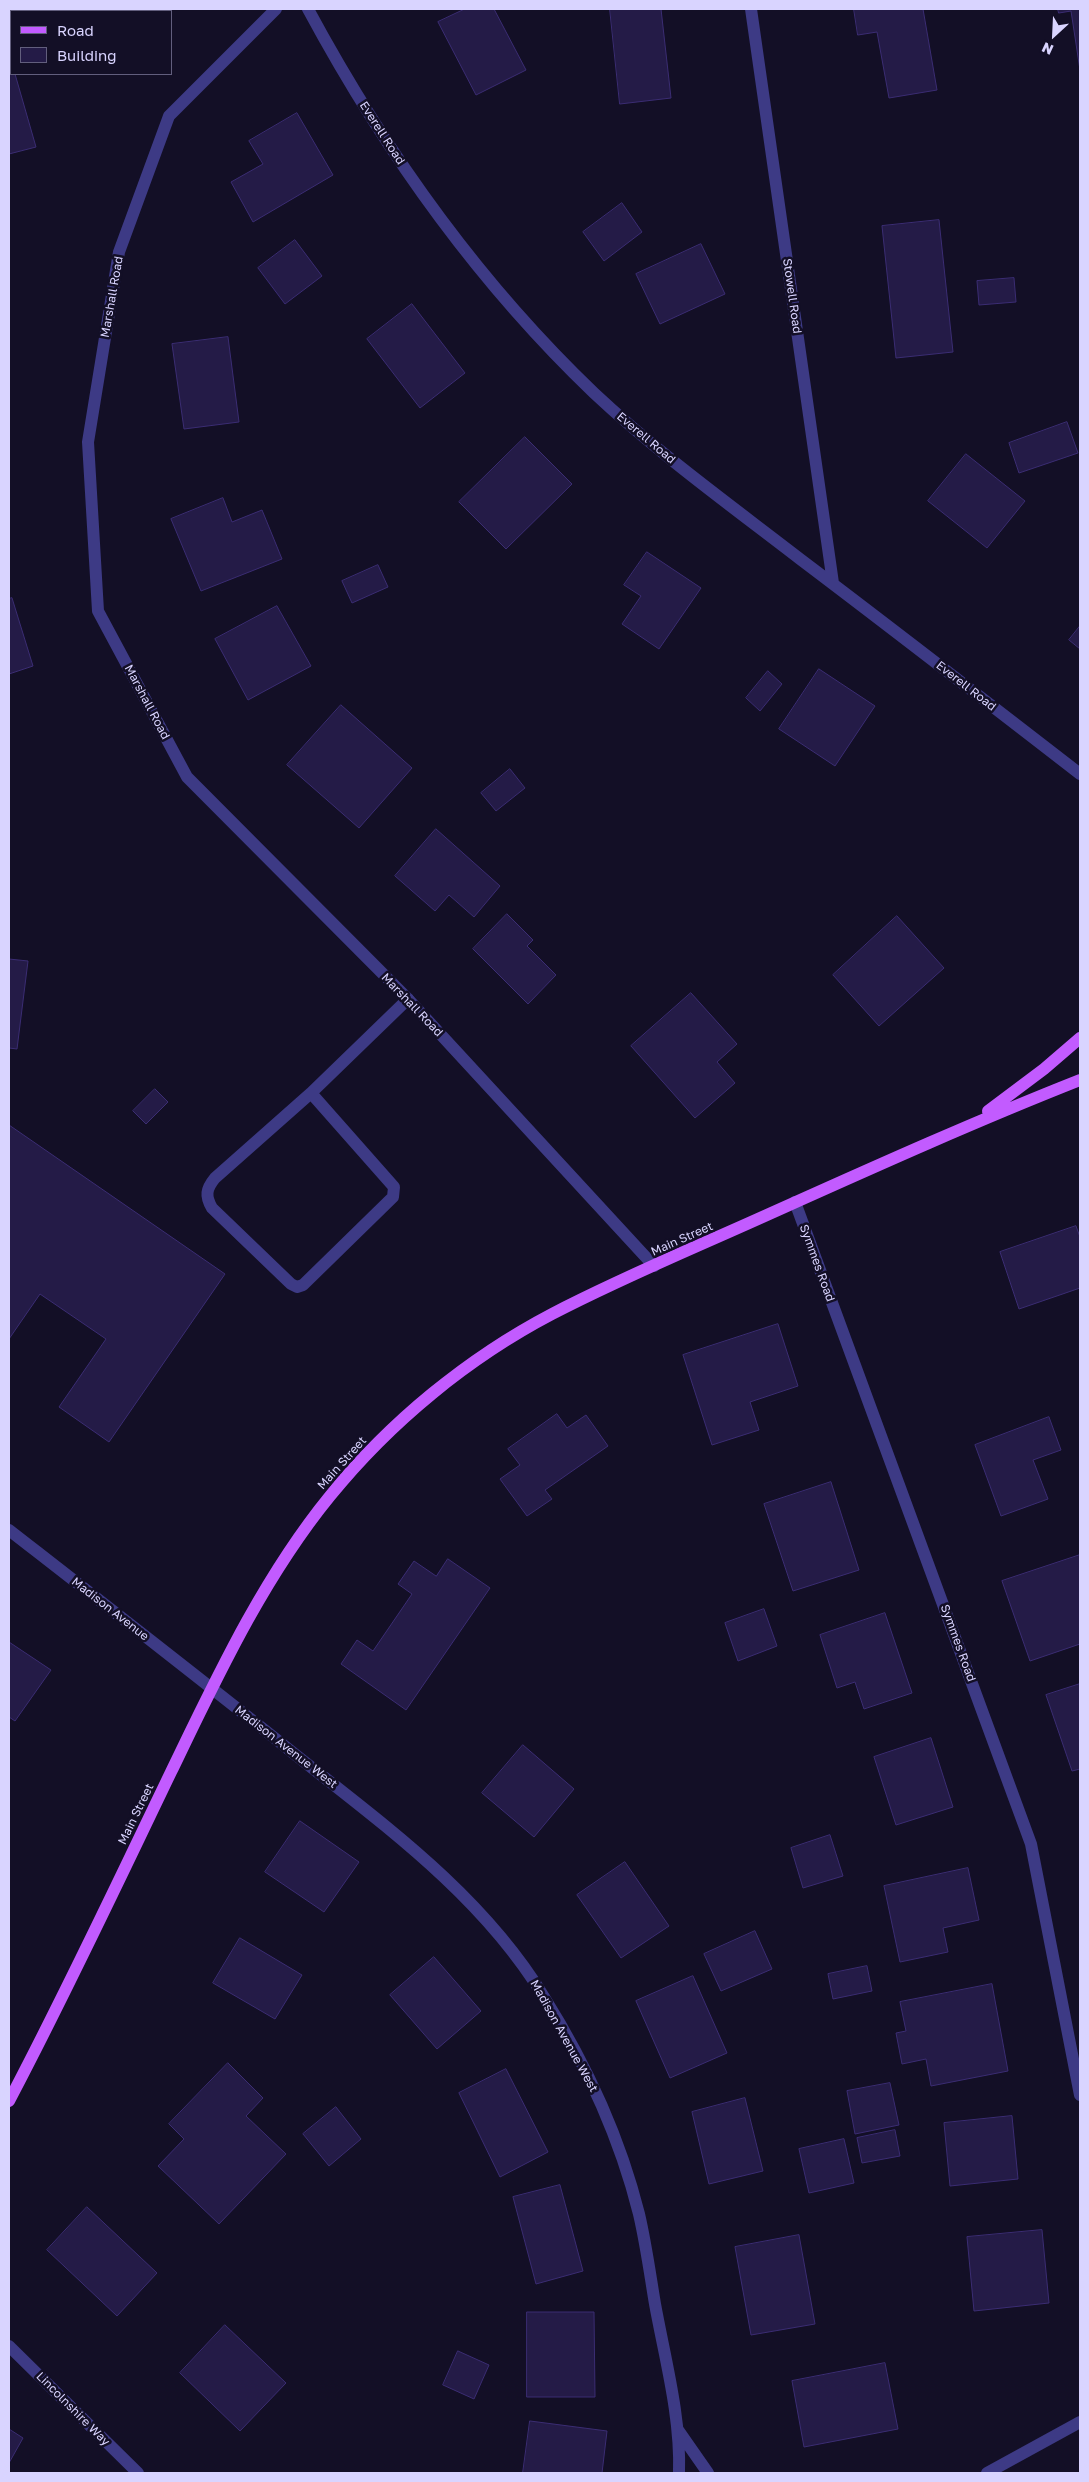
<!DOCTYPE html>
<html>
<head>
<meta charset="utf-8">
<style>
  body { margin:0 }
  #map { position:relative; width:1089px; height:2482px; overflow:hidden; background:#130f26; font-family:"Golos Text",sans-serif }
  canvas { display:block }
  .frame { position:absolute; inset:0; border:10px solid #d9d4ff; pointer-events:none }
  .legend { position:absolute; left:10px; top:10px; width:162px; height:65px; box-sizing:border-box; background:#130f26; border:1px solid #625e7d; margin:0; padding:6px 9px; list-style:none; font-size:15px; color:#d9d4ff }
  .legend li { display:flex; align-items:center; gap:10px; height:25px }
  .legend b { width:25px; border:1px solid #625e7d }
  .north { position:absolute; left:1029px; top:10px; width:50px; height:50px; -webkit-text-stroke:4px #130f26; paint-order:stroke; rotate:205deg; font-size:14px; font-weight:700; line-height:20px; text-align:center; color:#d9d4ff }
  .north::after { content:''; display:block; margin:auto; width:18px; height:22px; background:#d9d4ff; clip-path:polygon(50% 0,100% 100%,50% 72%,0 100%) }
</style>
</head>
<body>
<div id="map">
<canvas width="1089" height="2482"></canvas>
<div class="frame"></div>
<ul class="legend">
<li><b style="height:6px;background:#c25bff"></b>Road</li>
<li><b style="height:14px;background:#241b47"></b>Building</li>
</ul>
<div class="north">N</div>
</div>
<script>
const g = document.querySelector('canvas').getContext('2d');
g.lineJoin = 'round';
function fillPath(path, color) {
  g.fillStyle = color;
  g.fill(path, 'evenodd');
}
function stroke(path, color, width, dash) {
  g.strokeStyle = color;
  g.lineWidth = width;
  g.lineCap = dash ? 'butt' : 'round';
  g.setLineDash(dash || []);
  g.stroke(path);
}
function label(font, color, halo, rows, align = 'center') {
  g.font = font + ' "Golos Text",sans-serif';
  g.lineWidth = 5;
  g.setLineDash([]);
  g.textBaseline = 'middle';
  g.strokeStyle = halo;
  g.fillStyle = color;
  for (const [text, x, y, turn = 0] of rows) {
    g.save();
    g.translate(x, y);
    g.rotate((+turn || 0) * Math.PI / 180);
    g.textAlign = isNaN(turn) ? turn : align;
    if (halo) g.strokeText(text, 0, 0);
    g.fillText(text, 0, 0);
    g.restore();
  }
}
const building = new Path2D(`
  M465 9H494L526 70 476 95 438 22Z
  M610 9H661L671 98 620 104Z
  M854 9H923L937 90 889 98 877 32 858 35Z
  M1058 9H1080V70L1071 11 1059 13Z
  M9 60H11V74H15L36 147 9 154Z
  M297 113 333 175 253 222 231 182 263 164 249 141Z
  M622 203 642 232 604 261 583 232Z
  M939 220 953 352 896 358 882 226Z
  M295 240 322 276 285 304 258 268Z
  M701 244 725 294 660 324 636 274Z
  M1014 278 1016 302 979 305 977 281Z
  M412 304 465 373 420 408 367 339Z
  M228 337 239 422 184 429 172 344Z
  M1067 422 1078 453 1019 473 1009 443Z
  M525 437 572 484 506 549 459 502Z
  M966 454 1025 501 987 548 928 501Z
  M223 498 232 522 262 510 282 559 201 591 171 519Z
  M647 552 701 588 659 649 622 624 641 596 624 585Z
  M378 565 388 587 352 603 342 581Z
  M12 598 33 666 9 674V599Z
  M277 606 311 666 248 700 215 639Z
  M1080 626V649L1069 640Z
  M819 669 875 706 835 766 779 729Z
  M768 671 782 684 760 711 746 698Z
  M341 705 412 768 359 828 287 765Z
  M510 769 525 788 496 811 481 793Z
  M436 829 500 886 474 917 449 895 435 911 395 876Z
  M507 914 533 940 527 946 556 975 528 1004 473 949Z
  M897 916 944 968 879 1026 833 975Z
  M9 959 28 961 17 1049 9 1048Z
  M691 993 737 1044 717 1062 735 1083 695 1118 631 1046Z
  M155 1089 168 1102 146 1124 133 1111Z
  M9 1125 225 1274 109 1442 59 1407 106 1339 40 1294 9 1339Z
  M1076 1226 1080 1237V1288L1019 1309 1000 1252Z
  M778 1324 798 1386 750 1402 759 1430 712 1445 683 1355Z
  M557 1414 567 1428 586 1415 608 1446 545 1490 552 1499 527 1516 500 1479 520 1465 508 1449Z
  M1049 1417 1061 1450 1033 1460 1048 1499 1001 1516 975 1445Z
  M831 1482 859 1570 793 1591 764 1504Z
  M1080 1555V1644L1030 1661 1002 1581Z
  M448 1559 490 1588 406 1710 341 1664 357 1640 373 1651 412 1594 398 1584 414 1561 436 1576Z
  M764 1609 777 1646 738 1661 725 1623Z
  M885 1613 912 1693 864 1709 855 1682 837 1688 820 1635Z
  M9 1642 51 1670 15 1721 9 1717Z
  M1080 1684V1769L1072 1771 1046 1695Z
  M931 1738 953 1807 896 1825 874 1757Z
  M523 1745 574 1789 534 1837 482 1793Z
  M300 1821 359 1862 324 1912 265 1872Z
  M830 1835 843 1876 803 1888 791 1848Z
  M625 1862 669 1926 621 1958 577 1895Z
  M968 1868 979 1920 943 1928 948 1952 900 1962 884 1886Z
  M755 1931 772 1969 721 1991 704 1954Z
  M240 1938 302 1975 275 2019 213 1983Z
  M434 1957 481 2011 437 2049 390 1995Z
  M867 1966 872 1991 833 1999 828 1974Z
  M693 1976 727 2053 670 2078 636 2001Z
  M992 1984 1008 2071 931 2086 926 2059 902 2064 896 2033 906 2031 900 2002Z
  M228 2063 263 2098 246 2116 286 2154 219 2224 158 2166 184 2139 169 2124Z
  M506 2069 548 2152 500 2177 459 2093Z
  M890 2083 899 2125 855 2134 847 2091Z
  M745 2098 763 2171 709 2184 692 2112Z
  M336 2107 361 2139 329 2166 303 2134Z
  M1012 2116 1018 2179 950 2186 944 2123Z
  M895 2130 900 2156 862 2163 857 2138Z
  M844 2139 854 2183 809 2193 799 2149Z
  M560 2185 583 2271 536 2284 513 2197Z
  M87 2207 157 2273 117 2316 47 2250Z
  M1042 2230 1049 2303 974 2311 967 2237Z
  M799 2235 815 2324 751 2335 735 2247Z
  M527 2312H594L595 2397H527Z
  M225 2325 286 2383 240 2431 180 2373Z
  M458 2351 489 2365 474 2399 443 2385Z
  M885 2363 898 2429 804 2447 792 2381Z
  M530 2421 607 2431 602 2473H523Z
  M9 2429 23 2438 9 2463Z`);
fillPath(building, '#241b47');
stroke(building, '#3b2d73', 1);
stroke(new Path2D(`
  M311 1093 394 1187 393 1197 303 1285 297 1287 291 1284 212 1208C205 1196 206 1189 215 1178Z
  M311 1093 408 999`), '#3d3a85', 12);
stroke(new Path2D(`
  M276 9 169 116 119 252 88 442 98 611 187 777 408 999 654 1266
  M308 9C384 150 477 281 594 393 658 453 730 505 800 559 894 630 987 702 1080 774
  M751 9 833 583
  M795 1202 1031 1844 1080 2095
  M9 1530C104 1604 198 1677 292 1752 384 1825 482 1895 544 1997 586 2064 620 2138 639 2214 646 2244 650 2274 655 2304 665 2359 681 2417 679 2473
  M9 2346 138 2473
  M678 2430 708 2473
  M987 2473 1080 2422`), '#3d3a85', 12);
stroke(new Path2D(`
  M988 1111 1044 1069 1080 1038
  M9 2101C66 1993 118 1882 171 1772 217 1677 263 1578 330 1496 390 1422 468 1358 552 1314 619 1279 689 1250 758 1219 865 1171 971 1123 1080 1080`), '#c25bff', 12);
label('12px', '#d9d4ff', '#130f26', [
  ["Everell Road",382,133,57],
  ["Stowell Road",792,296,82],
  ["Marshall Road",112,297,-80],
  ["Everell Road",646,438,40],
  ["Everell Road",966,686,38],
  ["Marshall Road",147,702,62],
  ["Marshall Road",412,1005,46],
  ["Main Street",682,1239,-24],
  ["Symmes Road",817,1263,70],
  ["Main Street",342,1463,-48],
  ["Madison Avenue",110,1609,38],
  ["Symmes Road",958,1643,70],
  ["Madison Avenue West",286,1747,38],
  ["Main Street",136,1814,-64],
  ["Madison Avenue West",564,2036,61],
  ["Lincolnshire Way",73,2409,45]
]);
</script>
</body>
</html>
